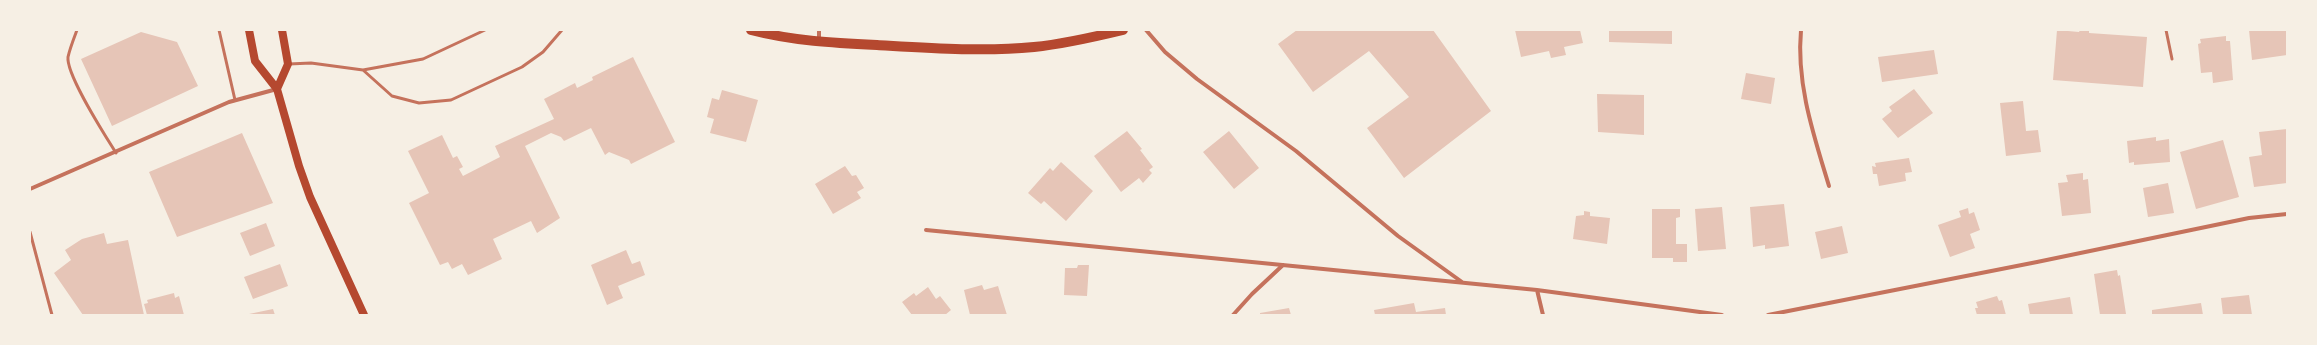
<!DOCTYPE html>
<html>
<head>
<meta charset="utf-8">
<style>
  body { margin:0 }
  #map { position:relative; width:2317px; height:345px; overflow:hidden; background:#f6efe4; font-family:Overpass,sans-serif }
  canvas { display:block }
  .frame { position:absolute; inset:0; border:31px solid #f6efe4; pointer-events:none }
</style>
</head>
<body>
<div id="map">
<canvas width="2317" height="345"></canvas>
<div class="frame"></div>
</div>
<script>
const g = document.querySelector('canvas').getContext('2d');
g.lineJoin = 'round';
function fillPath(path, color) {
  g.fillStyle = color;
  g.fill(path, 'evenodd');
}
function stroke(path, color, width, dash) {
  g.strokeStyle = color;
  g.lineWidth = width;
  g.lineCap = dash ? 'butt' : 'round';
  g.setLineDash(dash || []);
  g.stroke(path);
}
fillPath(new Path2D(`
  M1297 30H1433L1491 111 1404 178 1367 128 1409 97 1369 51 1313 92 1278 44Z
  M1515 30H1580L1583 43 1564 47 1566 55 1551 58 1549 51 1521 57Z
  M1609 30H1672V44L1609 42Z
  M2057 30 2079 32 2080 30H2089V33L2147 37 2143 87 2053 80Z
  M2249 30H2287V55L2252 60Z
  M141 32 177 42 198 86 112 126 81 59Z
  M2226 36V41H2230L2233 80 2213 83 2212 72 2201 73 2198 44 2201 43 2200 39Z
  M1934 50 1938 74 1882 82 1878 57Z
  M633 57 675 142 631 164 629 160 609 152 605 155 591 128 564 141 561 137 551 133 525 146 560 218 537 233 531 221 493 239 502 259 468 275 462 264 452 269 448 262 440 265 409 203 429 193 408 151 442 135 453 158 457 156 463 167 459 169 463 176 500 157 495 146 554 119 544 99 575 83 577 88 593 80 592 77Z
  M1746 73 1775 78 1771 104 1741 99Z
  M1914 89 1933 113 1898 138 1882 119 1892 111 1889 107Z
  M722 90 758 100 746 142 710 133 714 119 707 117 712 98 719 100Z
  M1597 94 1644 95V135L1598 132Z
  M2023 101 2026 131 2038 130 2041 152 2006 156 2000 103Z
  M2287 129V183L2254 187 2249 157 2262 155 2259 132Z
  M1127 131 1142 149 1140 150 1153 167 1149 170 1152 173 1143 183 1139 178 1121 192 1094 156Z
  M1229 131 1259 168 1234 189 1203 152Z
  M242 133 273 203 177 237 149 172Z
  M2156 137V141L2169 139 2170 162 2134 165V162L2129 163 2127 141Z
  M2223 140 2239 197 2196 209 2180 152Z
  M1909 158 1912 172 1905 173 1906 181 1879 186 1877 174H1873L1872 166 1876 167 1875 163Z
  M1061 162 1093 191 1066 221 1044 201 1041 204 1028 193 1050 168 1053 171Z
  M845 166 852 176 856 175 864 188 857 192 861 198 833 214 815 184Z
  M2083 173V180L2088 179 2091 213 2062 216 2058 183 2068 182 2066 175Z
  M2168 183 2174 213 2148 217 2143 188Z
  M1784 204 1789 246 1765 249V245L1753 247 1750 207Z
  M1722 207 1726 249 1698 251 1695 209Z
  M1968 208 1969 214 1974 212 1980 230 1970 234 1975 248 1950 257 1938 225 1961 217 1959 211Z
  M1652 209H1680V217L1676 218V244H1687V262H1673V258H1652Z
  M1584 211 1590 212V216L1610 218 1607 244 1573 239 1576 216 1584 215Z
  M266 223 275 246 250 256 240 233Z
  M1842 226 1848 253 1821 259 1815 232Z
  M104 233 107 244 128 240 144 315H83L54 273 71 260 65 250 82 239Z
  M626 250 632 264 640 261 645 275 618 286 623 298 607 305 591 265Z
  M280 264 288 286 253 299 244 277Z
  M1078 265H1089L1087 296 1064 295 1065 268H1077Z
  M2117 270 2118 276 2120 275 2126 314 2100 315 2094 274Z
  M982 285 984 290 998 286 1007 315H970L964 290Z
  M928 287 936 299 940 296 951 310 945 315H912L902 302 914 293 916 296Z
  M174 293 175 298 179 296 184 315H147L144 304 148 303 147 300Z
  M2249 295 2252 315H2223L2221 298Z
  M1997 296 1999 301 2002 300 2006 315H1977L1975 308H1978L1976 302Z
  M2070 297 2073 315H2030L2028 304Z
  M1414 303 1416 312 1445 308 1446 315H1375L1374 310Z
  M2201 303 2203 315H2152V310Z
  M1289 308 1291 315H1260V313Z
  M273 309 275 315H249V314Z`), '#e6c5b7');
stroke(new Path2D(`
  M77 30C74 38 70 48 68 57 66 75 105 135 116 153
  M219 30 235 100
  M2166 30 2172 59
  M289 64 311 63 363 70 423 59 485 30
  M363 70 392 96 419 103 451 100 522 67 543 52 562 30
  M30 232 52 315`), '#c5725c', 3);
stroke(new Path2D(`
  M1146 30 1165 52 1197 79 1296 151 1398 236 1462 282
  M1801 30C1796 84 1814 136 1829 186
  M819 41V30
  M30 189 229 102 277 89
  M926 230 1537 290 1722 315
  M1537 290 1543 315
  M1233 315 1252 294 1283 265
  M1768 315 2037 262 2249 218 2287 214`), '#c5725c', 4);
stroke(new Path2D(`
  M249 30 255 61 277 89 299 166 310 197 364 315
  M277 89 288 64 282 30`), '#b5482f', 8);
stroke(new Path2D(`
  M751 30C793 41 834 43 877 45 928 48 983 52 1034 47 1064 44 1094 37 1123 30`), '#b5482f', 10);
</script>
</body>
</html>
